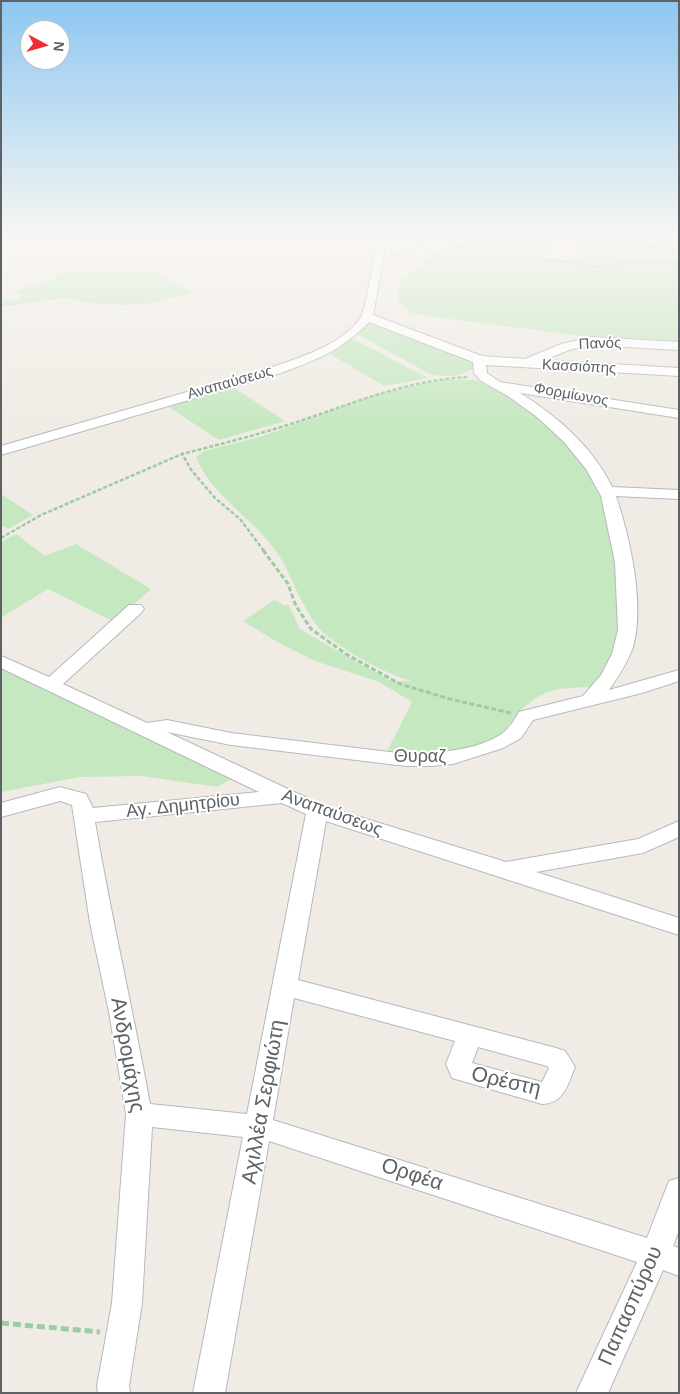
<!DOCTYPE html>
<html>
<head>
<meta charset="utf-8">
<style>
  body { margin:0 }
  #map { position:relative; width:680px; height:1394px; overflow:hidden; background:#f0ece5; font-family:Arial,sans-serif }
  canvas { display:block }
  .frame { position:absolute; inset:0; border:2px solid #5d6266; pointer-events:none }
  .north { position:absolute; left:20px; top:20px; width:50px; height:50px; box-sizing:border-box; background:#fff; border:1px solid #bec0c2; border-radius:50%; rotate:96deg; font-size:14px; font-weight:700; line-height:20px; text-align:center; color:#5d6266 }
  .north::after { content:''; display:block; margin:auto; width:18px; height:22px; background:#ee2d36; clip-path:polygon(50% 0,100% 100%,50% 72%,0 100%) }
</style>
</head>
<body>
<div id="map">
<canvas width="680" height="1394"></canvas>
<div class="frame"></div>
<div class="north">N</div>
</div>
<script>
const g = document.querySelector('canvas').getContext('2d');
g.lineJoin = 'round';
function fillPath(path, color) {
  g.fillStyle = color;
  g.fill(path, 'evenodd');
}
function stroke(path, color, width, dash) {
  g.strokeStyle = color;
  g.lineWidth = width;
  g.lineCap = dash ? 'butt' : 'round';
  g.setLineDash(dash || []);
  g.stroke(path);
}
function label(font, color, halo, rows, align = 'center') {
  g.font = font + ' Arial,sans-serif';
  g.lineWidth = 4;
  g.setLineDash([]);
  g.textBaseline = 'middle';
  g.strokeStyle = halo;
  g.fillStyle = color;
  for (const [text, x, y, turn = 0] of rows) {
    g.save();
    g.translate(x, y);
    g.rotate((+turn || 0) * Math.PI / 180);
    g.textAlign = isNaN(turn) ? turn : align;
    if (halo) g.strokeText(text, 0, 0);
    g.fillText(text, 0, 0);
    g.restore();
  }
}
fillPath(new Path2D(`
  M21 234H150L103 239Z
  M637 234 644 246 658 242 656 234H679V342L582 336 427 316 409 312 397 299 401 282 430 256 445 247 473 242 553 239 543 257 562 260 587 259 576 236Z
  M156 272 193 292 146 304 122 305 88 303 64 298 1 307V301L18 299 21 296 15 291 53 280 57 273Z
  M374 321 475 362V367C463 377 447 377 432 375L355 333 368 323Z
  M351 338 428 378 384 386 330 354Z
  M444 380H476L525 403 556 433 600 488 615 545 619 644 597 687C563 688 546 686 520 711 512 719 506 731 496 737 462 757 424 756 385 755L412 702 379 682 315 661 277 642 243 621 274 600 286 606 288 604 300 629 315 638 391 681H412C384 674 347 652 325 634 308 621 292 578 281 559 258 520 213 499 196 457L204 451 263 436 363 399 406 387Z
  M230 385 285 421 219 440 164 404Z
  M1 494 33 515 8 529 1 525Z
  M16 534 45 556 76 544 151 589 114 622 48 589 1 618V542Z
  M1 667 233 778 217 787 142 776 80 777 1 792Z`), '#c6e8c1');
const minor = new Path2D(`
  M378 234H388L373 315 482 356 525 359 561 344 591 337 679 342V350L591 345 569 350 544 360 679 368V376L486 365 487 373 500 382 679 410V418L520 393C556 415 594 448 612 487L679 490V499L616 496C630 538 645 604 633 647 628 662 618 677 609 690L679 670V681L642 693 533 720 521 738 503 748 453 764 432 766H406L231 745 167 732 324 806 506 862 638 839 679 821V837L643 853 536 872 679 918V935L326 821 298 980 556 1048 565 1051 575 1067C568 1084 564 1104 542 1104L452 1078 446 1064 455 1041 294 998 273 1120 647 1238 669 1181 679 1178V1230L673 1246 679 1248V1276L663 1270 608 1393H576L637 1262 269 1141 225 1393H193L243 1137 152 1127 142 1303 129 1386 130 1393H98L97 1386 112 1303 126 1114 109 1012 90 923 72 805 60 801 1 817V803L60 787 86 794 93 808 259 792 1 668V656L49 677 129 605H141L144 609 141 613 63 684 147 723 167 720 231 733 406 754C433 754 489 750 508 728 512 724 516 717 519 712L583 696 601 675 612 654 618 630 615 562 601 496 586 469 564 442 537 417 508 396 481 381 474 373 473 362 369 322C340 351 319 359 281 373L1 455V446L273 367C301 357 344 344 361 317 367 307 375 249 378 234ZM282 803 306 814 247 1114 150 1104C133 1010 111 916 95 822ZM478 1047 547 1066 549 1068 542 1082 472 1063Z`);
stroke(minor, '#b6b9bc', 2);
stroke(new Path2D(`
  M390 256 420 246 442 234
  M453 257 561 261 597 267 630 262H679`), '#9bcca3', 2, [3, 1]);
stroke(new Path2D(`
  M1 538 41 515 182 454
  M264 551 240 519 215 498 192 471 182 454C221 444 261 434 300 421 356 402 408 380 469 377`), '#9bcca3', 2.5, [4, 2]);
stroke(new Path2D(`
  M263 550 288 584 296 606 311 629 346 654 400 684 450 699 511 713`), '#9bcca3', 3, [5, 2.5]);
stroke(new Path2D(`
  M1 1323 100 1332`), '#9bcca3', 5, [8, 4]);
fillPath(minor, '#fff');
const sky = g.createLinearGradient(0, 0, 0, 429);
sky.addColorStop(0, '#8dc7f1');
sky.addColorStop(0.55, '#f8f6f3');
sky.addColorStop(1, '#f8f6f300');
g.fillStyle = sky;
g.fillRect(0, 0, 680, 429);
label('15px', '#5d6266', '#fff', [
  ["Πανός",600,344,-2],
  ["Κασσιόπης",579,367,3],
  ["Αναπαύσεως",230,383,-16],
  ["Φορμίωνος",571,395,10]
]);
label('18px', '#5d6266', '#fff', [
  ["Θυραζ",420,757],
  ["Αγ. Δημητρίου",183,806,-6],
  ["Αναπαύσεως",332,813,20]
]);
label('21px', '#5d6266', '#fff', [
  ["Ανδρομάχης",127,1055,80],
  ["Ορέστη",506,1082,13],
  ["Αχιλλέα Σερφιώτη",264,1102,-80],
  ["Ορφέα",412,1175,18],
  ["Παπασπύρου",631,1306,-66]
]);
</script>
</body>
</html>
